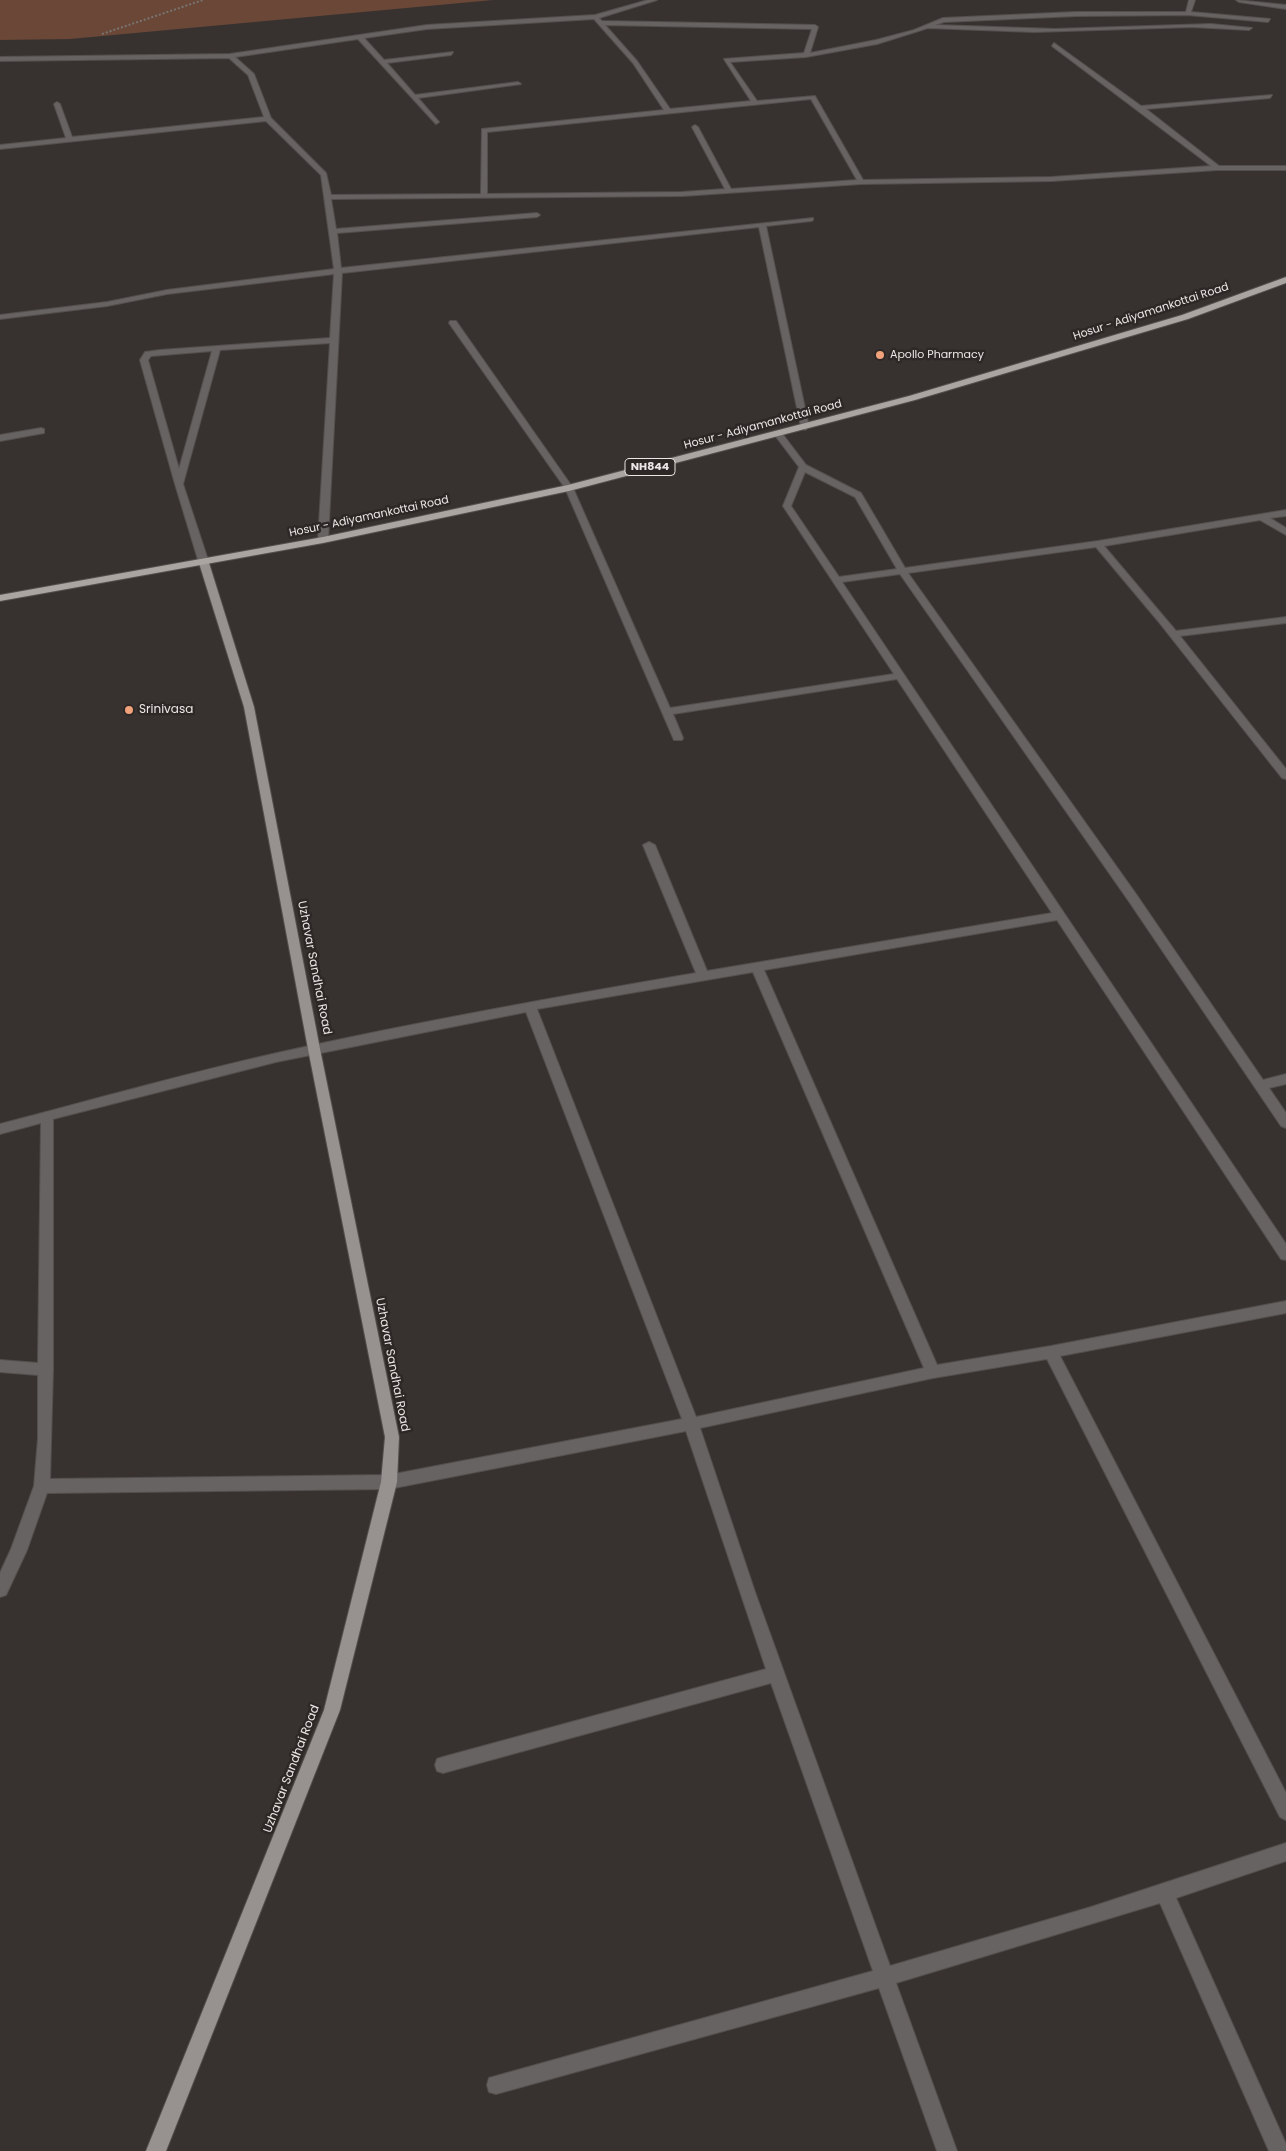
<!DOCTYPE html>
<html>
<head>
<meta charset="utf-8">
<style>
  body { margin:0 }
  canvas { display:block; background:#373230 }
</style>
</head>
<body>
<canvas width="1286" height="2151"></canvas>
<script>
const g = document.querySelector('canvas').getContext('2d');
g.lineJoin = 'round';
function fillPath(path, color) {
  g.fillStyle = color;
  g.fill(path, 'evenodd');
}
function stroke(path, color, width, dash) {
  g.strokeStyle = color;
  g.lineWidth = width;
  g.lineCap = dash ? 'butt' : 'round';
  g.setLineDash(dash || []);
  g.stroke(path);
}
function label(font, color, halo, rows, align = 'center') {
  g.font = font + ' Poppins,sans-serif';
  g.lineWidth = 5;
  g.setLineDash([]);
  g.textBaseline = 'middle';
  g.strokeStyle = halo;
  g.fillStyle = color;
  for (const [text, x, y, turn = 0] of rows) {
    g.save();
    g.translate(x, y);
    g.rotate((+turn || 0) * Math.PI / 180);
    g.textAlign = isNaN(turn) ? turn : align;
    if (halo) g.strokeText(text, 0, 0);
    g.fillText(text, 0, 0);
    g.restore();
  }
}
fillPath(new Path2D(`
  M0 0H493L70 39 0 40Z`), '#6a4736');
const minor = new Path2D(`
  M648 0H657L599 18 602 21 815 25 818 27 810 53 876 40 914 30 943 18 1076 12H1186L1189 0H1195L1191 12 1270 19 1268 22 1188 15 1076 16 944 22 935 25 1055 29 1211 24 1252 28 1249 30 1192 27 1034 32 928 28 877 44 806 57 730 62 757 101 815 96 863 180 1052 177 1211 166 1052 46 1054 43 1141 106 1272 95 1270 98 1146 109 1219 166H1286V170H1217L1052 181 861 184 682 196 331 199 336 229 537 213 540 215 537 217 337 233 341 268 813 218V220L811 221 766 226 809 427 805 430 801 427 759 227 342 273 328 540 323 543 318 540 330 343 220 350 183 484 209 563 204 566 199 563 175 484 140 360 145 352 160 350 330 338 334 274 167 294 107 306 0 319V315L107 302 167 290 334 269 321 175 266 121 0 149V145L66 138 54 104 57 102 60 104 72 137 264 117 248 75 229 58 0 61V57L230 54 427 25 595 15ZM594 19 633 63 664 110 482 129 481 194 331 195 326 173 271 118 254 74 235 57 358 39 436 124 439 122 418 98 521 84 518 82 415 95 387 63 451 55 453 52 384 60 364 38 427 29ZM605 25 812 29 804 53 724 59 751 101 670 109 637 61ZM811 99 857 180 731 189 698 127 695 125 692 127 725 189 682 192 487 194V132ZM212 351 179 469 148 360 151 356Z
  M1236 0 1286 5V9L1239 2Z
  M450 321H456L573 488 670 708 894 674 783 506 799 467 774 434 775 432H781L806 465 861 493 905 568 1098 541 1286 510V516L1270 518 1286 528V535L1260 520 1104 546 1176 631 1286 617V623L1180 636 1286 769V779L1282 778 1158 621 1096 547 908 573 1136 894 1263 1080 1286 1074V1084L1269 1088 1286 1113V1128L1281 1126 1128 900 900 574 842 582 1286 1244V1260L1281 1259 1057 920 764 970 937 1365 1051 1346 1286 1301V1313L1060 1356 1286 1793V1820L1280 1817 1047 1359 933 1378 700 1428 755 1592 890 1966 1091 1907 1286 1843V1861L1176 1898 1286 2144V2151H1269L1160 1903 896 1983 957 2151H937L879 1988 496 2094 489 2092 487 2085 489 2078 496 2076 873 1971 771 1683 443 1773 437 1771 435 1765 437 1759 443 1757 766 1669 686 1431 389 1489 47 1493 27 1550 6 1595 0 1597V1573L11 1549 34 1486 38 1439V1375L0 1372V1360L38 1363 41 1123 0 1134V1124C92 1100 184 1074 277 1053 416 1022 556 997 696 973L643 845 649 842 655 845 707 971 1052 913 897 679 673 714 683 738 682 740H674L565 488 449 323ZM805 472 855 497 897 569 839 577 791 506ZM753 972 924 1368 696 1417 537 1009ZM526 1012 682 1419 389 1475 50 1479 53 1370V1119L276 1062Z
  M41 428 44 429V433L0 441V435Z`);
const major = new Path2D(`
  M204 560 209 563 254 707 320 1049 399 1437 397 1482 340 1710 166 2151H146L324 1710 381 1482 385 1437 308 1049 244 707 199 563Z`);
const highway = new Path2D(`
  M1286 277V283L1188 319 915 400 569 491 323 543 0 601V595L323 537 568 485 909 396 1182 315Z`);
stroke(minor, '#544f4d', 2);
stroke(major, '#544f4d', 2);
stroke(highway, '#544f4d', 2);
stroke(new Path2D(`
  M102 34 203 0`), '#787472', 2, [2, 2]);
fillPath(minor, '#666362');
fillPath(major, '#979290');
fillPath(highway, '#aba5a2');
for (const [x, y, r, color] of [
  [880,355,5,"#f1a27b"],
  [129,710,5,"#f1a27b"]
]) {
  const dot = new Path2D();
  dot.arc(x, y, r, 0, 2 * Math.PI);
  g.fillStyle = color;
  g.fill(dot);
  stroke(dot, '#2d2826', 2);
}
label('11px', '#eae7e6', '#2d2826', [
  ["Hosur - Adiyamankottai Road",1151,312,-18],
  ["Hosur - Adiyamankottai Road",763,425,-15],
  ["Hosur - Adiyamankottai Road",369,517,-12]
]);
label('11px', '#eae7e6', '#2d2826', [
  ["Apollo Pharmacy",890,355]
], 'left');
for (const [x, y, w] of [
  [650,467,50]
]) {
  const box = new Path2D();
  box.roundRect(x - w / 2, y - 8.5, w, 17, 4);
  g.fillStyle = '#2d2826';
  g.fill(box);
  stroke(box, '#eae7e6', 1);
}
label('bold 11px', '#eae7e6', null, [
  ["NH844",650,467]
]);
label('12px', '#eae7e6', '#2d2826', [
  ["Srinivasa",139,710]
], 'left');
label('12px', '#eae7e6', '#2d2826', [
  ["Uzhavar Sandhai Road",314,968,79],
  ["Uzhavar Sandhai Road",392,1365,79],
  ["Uzhavar Sandhai Road",292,1769,-69]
]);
</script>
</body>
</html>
